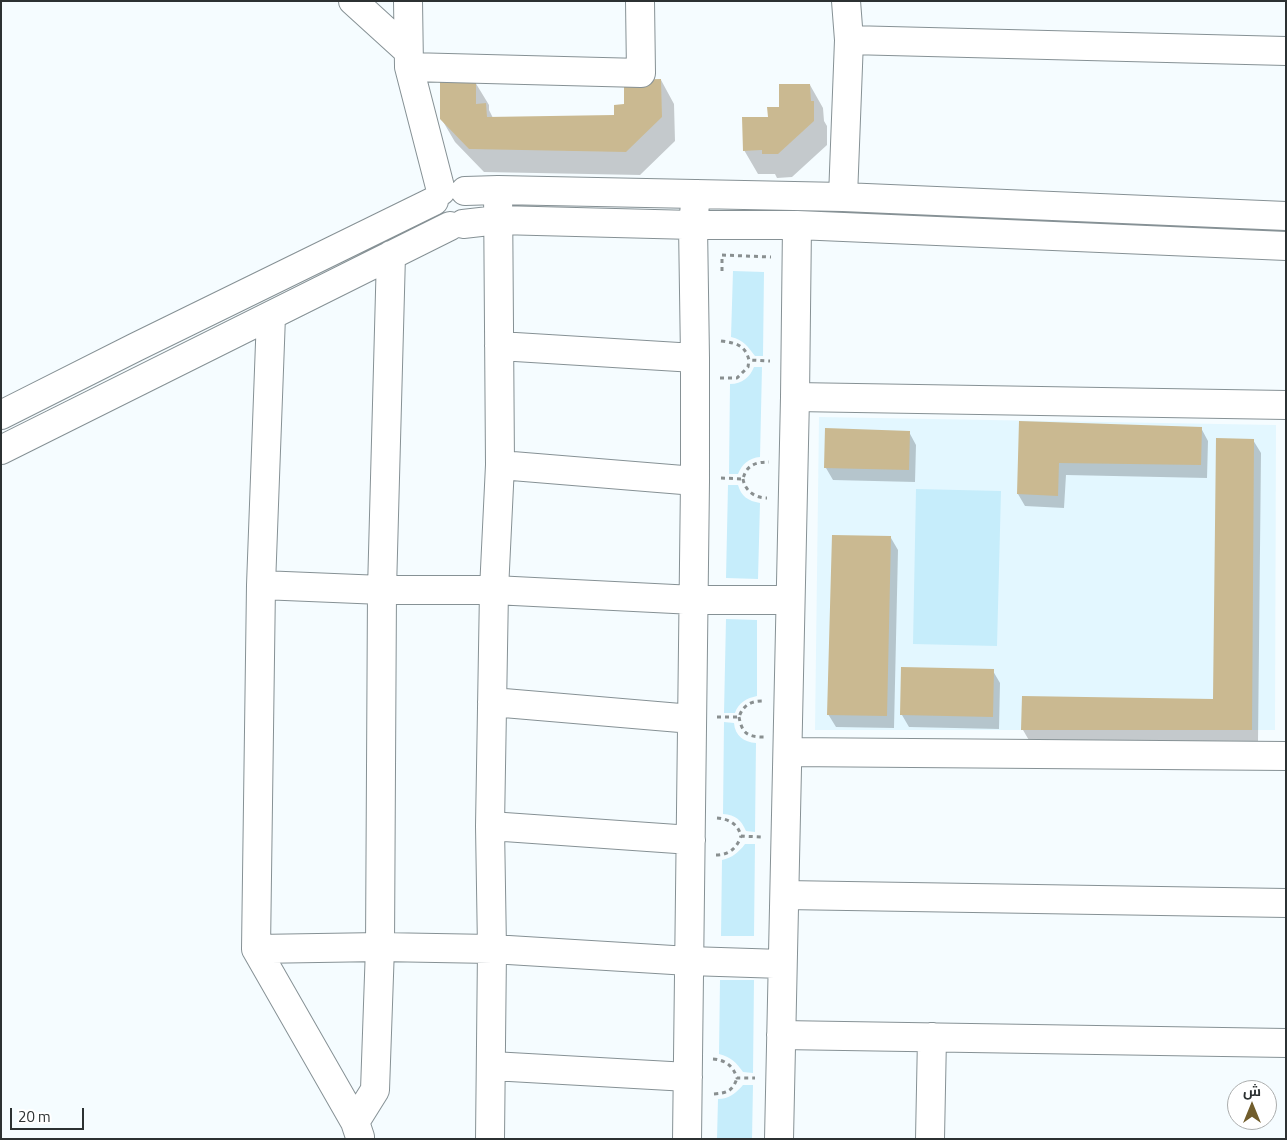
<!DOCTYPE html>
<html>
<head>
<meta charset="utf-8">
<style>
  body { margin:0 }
  #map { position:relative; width:1287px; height:1140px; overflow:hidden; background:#f5fcff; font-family:"Titillium Web",Cairo,sans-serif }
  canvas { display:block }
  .frame { position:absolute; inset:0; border:2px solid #2c3132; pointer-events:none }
  .north { position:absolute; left:1227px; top:1080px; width:50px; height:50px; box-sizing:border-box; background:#fff; border:1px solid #abadad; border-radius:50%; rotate:0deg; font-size:14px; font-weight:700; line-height:20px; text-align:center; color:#2c3132 }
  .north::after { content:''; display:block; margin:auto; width:18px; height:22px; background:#715d2c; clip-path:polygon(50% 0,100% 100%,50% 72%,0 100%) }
  .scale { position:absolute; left:10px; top:1108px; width:74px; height:22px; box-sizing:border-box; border:2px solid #2c3132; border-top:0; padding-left:6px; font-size:15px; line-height:18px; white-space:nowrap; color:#2c3132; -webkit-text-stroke:4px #fff; paint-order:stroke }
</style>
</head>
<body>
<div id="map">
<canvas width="1287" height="1140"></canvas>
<div class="frame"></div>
<div class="north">ش</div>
<div class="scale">20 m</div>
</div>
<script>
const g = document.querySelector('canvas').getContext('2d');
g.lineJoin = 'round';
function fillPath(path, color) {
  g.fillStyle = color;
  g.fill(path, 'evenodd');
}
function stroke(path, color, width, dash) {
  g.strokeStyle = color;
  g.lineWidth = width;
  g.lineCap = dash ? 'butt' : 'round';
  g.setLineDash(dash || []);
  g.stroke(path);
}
fillPath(new Path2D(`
  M819 417 1276 425 1275 730H815Z`), '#e3f7ff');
fillPath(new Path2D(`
  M733 271 764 272 763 356H755C748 347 744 340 731 337Z
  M754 367H762L760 457C749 458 742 464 738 474H729L730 384C742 384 750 377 754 367Z
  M728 485H738C741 496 748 501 760 503L758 579 726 578Z
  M916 489 1001 491 997 646 913 644Z
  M726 619 757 620V696C747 698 738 703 735 713H724Z
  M724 722 734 723C735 736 744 742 756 743L755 832 746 831C741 820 736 815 723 814Z
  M745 844H755L754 936H721L722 860C732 858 739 852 745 844Z
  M720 980H754L753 1073 743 1072C736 1062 731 1057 719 1054Z
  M743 1085H753L752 1139H717L718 1099C729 1099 736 1093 743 1085Z`), '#c6edfb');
fillPath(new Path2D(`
  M661 80 674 104 675 141 640 175 484 172 455 142 441 118 475 82 489 105V110L493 118 616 117 626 106Z
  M810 85 823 108 824 121 827 126V145L792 177 777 178 775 174H758L744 150 769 118Z
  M1020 423 1201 428 1208 441 1207 478 1066 475 1064 508 1025 506 1018 494Z
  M909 432 916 445 915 482 833 480 826 468Z
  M1253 440 1261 453 1258 742H1030L1023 730 1214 700Z
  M891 538 898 550 894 728 836 727 828 714Z
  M993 671 1000 683 999 729 909 727 902 715Z`), '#0003');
fillPath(new Path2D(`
  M661 79 662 117 626 152 469 149 440 119V81L476 80V104L486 103 487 117 614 115V105L624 104V80Z
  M779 84H810L811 101H814V121L778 154H762V150L743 151 742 117H768L767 107H779Z
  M1019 421 1202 427 1201 465 1059 463 1058 496 1017 494Z
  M825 428 910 431 909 470 824 468Z
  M1216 438 1254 439 1252 730H1021L1022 696 1213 699Z
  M832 535 891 536 887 716 827 715Z
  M901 667 994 669 993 717 900 715Z`), '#cab991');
const minor = new Path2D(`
  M353 1 408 51
  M408 1 409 67 441 191
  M849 40 1286 51
  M409 67 641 73 640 1
  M465 191 498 190 843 197 1286 216
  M843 197 849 40 846 1
  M463 224 498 220 693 225H797L1286 246
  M271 316 261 585 256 949 355 1122 360 1137
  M499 346 695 358
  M795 397 1286 405
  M1 415 136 347 434 201
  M1 450 450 226
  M500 465 695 481
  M261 585 382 590H494L694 600H790
  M492 702 692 719
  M788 752 1286 756
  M490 826 691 840
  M785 895 1286 903
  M256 949 380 947 492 949 689 961 782 964
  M781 1035 1286 1043
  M492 1066 688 1077
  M355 1122 375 1090 380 947 382 590 391 255
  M490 1139 492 949 490 826 494 590 500 465 498 190
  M687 1139 695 481V358L693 225 696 194
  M779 1139 795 397 797 225
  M930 1139 932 1037`);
stroke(minor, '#869195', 30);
stroke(new Path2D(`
  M722 271V255L771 257
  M721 341C736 343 745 345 749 360L770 361
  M720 378H737L748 367 749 360
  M721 478 743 479C746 465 756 462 769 462
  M743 479C745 491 755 498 767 498
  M717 717H739C743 705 751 701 763 701
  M739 717C742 733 747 737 764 737
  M717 818C729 819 738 824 741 836L761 837
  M716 855C729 855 737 848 741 836
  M713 1059C726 1060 733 1066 737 1078H755
  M714 1094C727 1093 733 1091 737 1078`), '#898f90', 3, [4, 4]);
stroke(minor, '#fff', 28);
</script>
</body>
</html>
